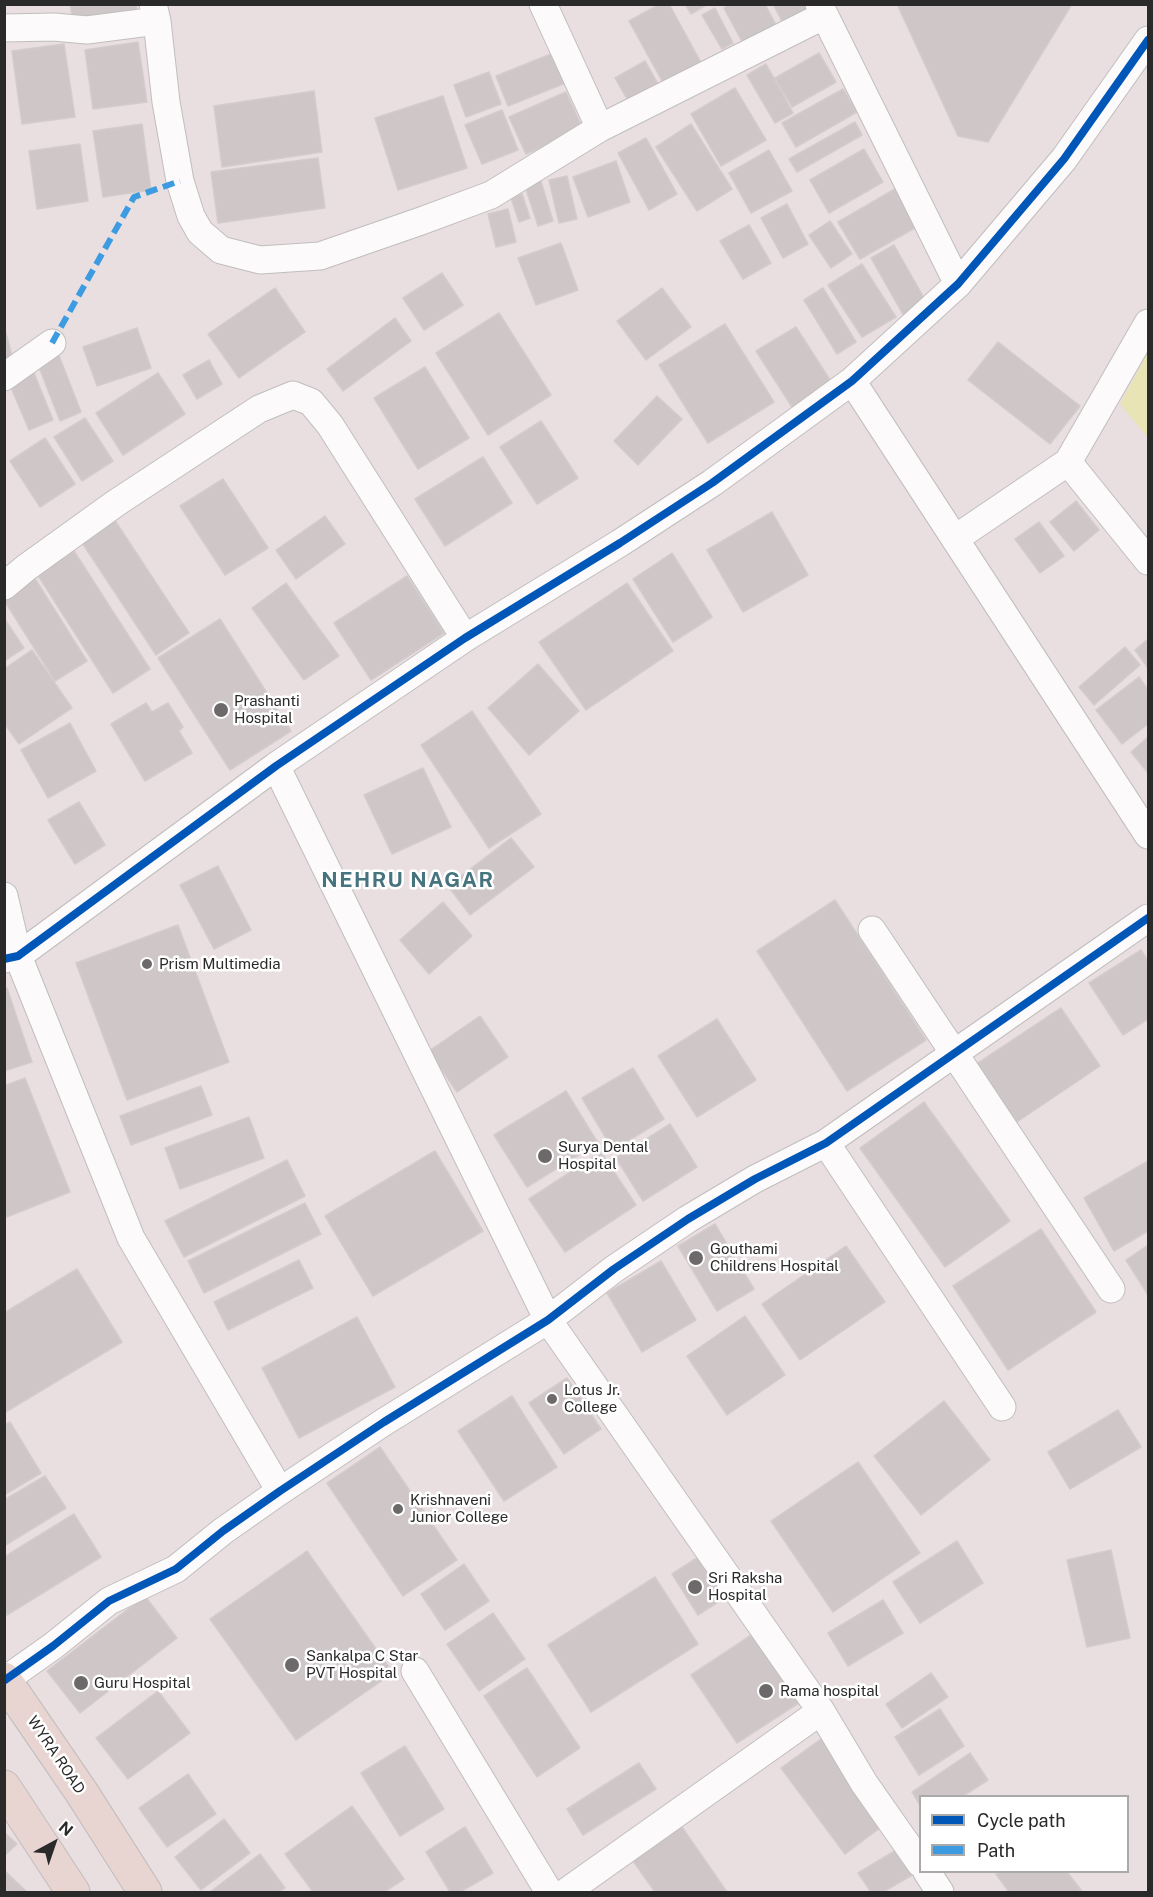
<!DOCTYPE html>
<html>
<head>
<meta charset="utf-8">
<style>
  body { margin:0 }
  #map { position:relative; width:1153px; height:1897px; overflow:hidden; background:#e9dee0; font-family:"Public Sans",sans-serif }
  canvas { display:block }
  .frame { position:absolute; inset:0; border:6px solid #2a2a2a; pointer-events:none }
  .legend { position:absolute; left:919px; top:1795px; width:210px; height:78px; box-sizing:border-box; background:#fff; border:2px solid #aaa; margin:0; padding:8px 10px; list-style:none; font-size:18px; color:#2a2a2a }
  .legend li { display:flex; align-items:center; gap:12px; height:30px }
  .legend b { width:30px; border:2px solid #aaa }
  .north { position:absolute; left:24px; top:1813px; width:60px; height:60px; -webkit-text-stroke:4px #fff; paint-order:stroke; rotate:40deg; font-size:16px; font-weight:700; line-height:24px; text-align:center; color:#2a2a2a }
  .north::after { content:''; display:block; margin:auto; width:21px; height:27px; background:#2a2a2a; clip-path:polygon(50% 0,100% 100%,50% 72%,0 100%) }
</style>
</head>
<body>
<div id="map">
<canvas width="1153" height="1897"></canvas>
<div class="frame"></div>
<ul class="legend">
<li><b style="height:8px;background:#0057b8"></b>Cycle path</li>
<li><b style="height:8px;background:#3d9ce1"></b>Path</li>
</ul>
<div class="north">N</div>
</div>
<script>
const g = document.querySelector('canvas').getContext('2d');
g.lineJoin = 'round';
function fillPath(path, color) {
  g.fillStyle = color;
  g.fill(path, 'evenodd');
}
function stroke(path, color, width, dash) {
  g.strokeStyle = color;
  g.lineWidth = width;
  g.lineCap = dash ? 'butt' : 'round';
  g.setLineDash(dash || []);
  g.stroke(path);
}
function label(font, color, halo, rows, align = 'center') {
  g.font = font + ' "Public Sans",sans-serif';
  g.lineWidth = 5;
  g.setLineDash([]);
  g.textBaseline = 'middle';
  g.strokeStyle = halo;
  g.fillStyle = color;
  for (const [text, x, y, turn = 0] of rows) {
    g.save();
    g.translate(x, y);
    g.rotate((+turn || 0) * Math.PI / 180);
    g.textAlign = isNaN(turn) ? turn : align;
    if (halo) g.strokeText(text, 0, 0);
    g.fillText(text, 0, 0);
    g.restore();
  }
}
fillPath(new Path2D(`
  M1148 352V438L1120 404Z`), '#e8e4b5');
const building = new Path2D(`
  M70 4H136L138 16 74 26Z
  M660 4H669L704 68 666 88 629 21Z
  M685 4H708L691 14Z
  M730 4H765L779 31 746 49 724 8Z
  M773 4H806L812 15 786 29Z
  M897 4H1072L988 142 958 136Z
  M715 8 733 43 722 49 702 15Z
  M138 42 147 102 93 109 85 50Z
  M64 44 75 117 22 124 12 51Z
  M556 52 568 82 508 106 496 76Z
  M819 53 836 82 792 107 775 78Z
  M645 61 661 89 631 106 615 78Z
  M766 64 793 113 775 123 747 75Z
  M489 72 501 104 466 117 454 85Z
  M735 88 766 140 721 166 691 114Z
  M843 89 857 112 796 147 782 123Z
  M314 91 322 152 222 167 214 106Z
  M566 92 583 129 526 154 509 117Z
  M443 96 467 168 398 190 375 118Z
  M502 110 518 150 482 164 465 125Z
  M855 122 862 135 797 172 789 159Z
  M142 124 151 190 103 197 93 131Z
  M691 124 732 189 697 211 656 147Z
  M646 138 677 194 649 210 618 153Z
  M80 144 88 201 37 209 29 151Z
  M864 149 883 182 829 213 810 180Z
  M769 150 792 191 751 213 729 173Z
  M318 158 325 208 218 223 211 172Z
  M616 161 630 202 588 217 573 177Z
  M567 176 577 219 559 223 549 180Z
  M540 178 553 221 538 226 524 183Z
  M900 186 922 224 860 259 838 222Z
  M522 194 530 218 519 222 511 198Z
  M787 204 808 244 783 258 761 218Z
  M508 209 516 242 496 247 488 214Z
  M830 221 852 254 831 268 809 235Z
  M749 225 771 263 743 279 720 241Z
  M561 243 578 290 536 305 518 258Z
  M894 245 928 305 905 318 871 258Z
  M862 264 896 317 862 337 828 285Z
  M442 273 463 305 424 330 403 298Z
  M275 288 305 332 239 378 208 334Z
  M662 288 691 327 646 360 617 321Z
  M823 288 856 342 837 354 804 300Z
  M499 313 551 395 488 435 436 353Z
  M395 318 411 341 343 391 327 369Z
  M725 324 774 402 708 443 659 365Z
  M4 326 14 363 4 365Z
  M796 327 832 383 792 407 756 351Z
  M137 328 151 368 97 386 83 347Z
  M998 342 1080 406 1050 444 968 380Z
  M56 348 81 412 60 421 35 357Z
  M209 360 222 384 197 399 183 375Z
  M425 367 469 438 418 469 374 398Z
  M32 368 53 420 29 430 7 378Z
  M158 373 185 414 123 455 96 413Z
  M657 396 682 419 638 465 614 441Z
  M85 418 113 461 82 481 54 437Z
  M541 421 578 478 537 504 500 447Z
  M45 438 75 484 40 507 10 461Z
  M483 457 512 503 445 546 415 499Z
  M223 479 268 548 225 575 180 506Z
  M1076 501 1099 530 1074 551 1050 522Z
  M772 512 808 575 743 612 707 550Z
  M112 516 189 633 156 655 79 538Z
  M325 516 345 544 296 579 276 550Z
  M1039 522 1064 556 1040 573 1015 539Z
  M74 551 150 669 113 693 37 574Z
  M672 553 712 617 673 642 633 579Z
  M407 576 444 633 371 680 334 623Z
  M34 577 87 661 55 681 4 600V595Z
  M286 583 339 656 304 680 252 608Z
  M627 583 673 651 586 710 539 642Z
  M4 618 24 648 4 661Z
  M220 619 291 731 230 770 158 658Z
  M1148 639V668L1135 650Z
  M1125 647 1140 665 1094 705 1079 687Z
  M32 650 72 708 19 744 4 723V669Z
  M538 664 579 711 529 755 488 708Z
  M1139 677 1148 690V724L1122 744 1096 710Z
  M146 703 152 712 168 703 183 727 179 731 192 753 145 781 111 724Z
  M472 711 541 814 489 848 421 745Z
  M70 723 96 771 48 798 21 750Z
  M1148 737V773L1131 752Z
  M423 768 451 827 392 854 364 795Z
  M79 802 105 845 75 864 48 820Z
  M511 838 534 867 470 915 448 886Z
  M218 866 251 930 214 949 180 885Z
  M835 900 926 1040 847 1091 757 951Z
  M443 902 472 936 429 974 400 940Z
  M178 925 229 1062 127 1100 76 963Z
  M1141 950 1148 961V1019L1123 1035 1089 983Z
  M4 988H7L32 1062 4 1071Z
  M1061 1008 1100 1066 1011 1126 972 1067Z
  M480 1016 508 1057 457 1092 429 1051Z
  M717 1019 756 1080 697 1117 658 1056Z
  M633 1068 664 1119 613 1150 582 1098Z
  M25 1078 70 1192 4 1218V1086Z
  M201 1086 212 1115 131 1145 120 1116Z
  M566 1091 598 1143 527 1187 494 1135Z
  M924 1102 1010 1221 945 1267 860 1148Z
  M249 1117 264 1158 180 1189 165 1148Z
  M670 1124 697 1167 643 1201 616 1158Z
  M435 1151 483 1231 373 1296 325 1216Z
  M601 1152 636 1205 565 1252 529 1199Z
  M287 1160 305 1196 184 1257 165 1221Z
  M1148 1161V1231L1114 1251 1084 1198Z
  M305 1203 321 1234 204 1293 188 1261Z
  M715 1224 754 1289 717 1311 678 1246Z
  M1041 1229 1096 1312 1008 1370 953 1286Z
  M1148 1245V1295L1126 1260Z
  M846 1246 885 1302 800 1360 762 1304Z
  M299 1260 313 1288 228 1330 214 1302Z
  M661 1261 696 1320 642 1352 607 1293Z
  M77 1269 122 1342 4 1413V1313Z
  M745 1316 785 1375 727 1415 687 1356Z
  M357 1317 395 1387 299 1438 262 1368Z
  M567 1378 601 1429 564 1454 529 1403Z
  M512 1396 557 1467 504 1501 458 1431Z
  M944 1401 990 1460 921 1515 874 1456Z
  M1118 1410 1141 1447 1070 1489 1048 1452Z
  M10 1422 41 1473 4 1495V1425Z
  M380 1447 457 1560 403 1596 327 1483Z
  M858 1462 920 1553 833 1612 771 1521Z
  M45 1476 66 1508 4 1546V1500Z
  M74 1514 101 1557 7 1615 4 1610V1557Z
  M957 1541 983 1583 920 1623 893 1582Z
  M1111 1550 1130 1638 1087 1647 1067 1560Z
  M307 1551 393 1673 296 1740 210 1619Z
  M706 1552 732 1593 698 1615 672 1574Z
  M464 1564 489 1601 445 1630 421 1594Z
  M655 1577 698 1644 591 1712 548 1645Z
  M145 1596 177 1638 80 1713 47 1671Z
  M883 1600 903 1633 848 1666 828 1633Z
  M493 1613 525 1659 479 1691 447 1644Z
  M762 1628 808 1697 737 1743 691 1675Z
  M527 1668 580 1748 537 1777 484 1696Z
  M931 1673 948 1697 902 1728 886 1704Z
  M158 1691 190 1733 128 1779 96 1738Z
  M940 1709 964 1746 919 1775 895 1737Z
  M825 1736 888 1822 845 1854 781 1768Z
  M405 1746 444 1809 400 1836 361 1773Z
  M970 1753 988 1780 963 1796H920V1805L912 1792Z
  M639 1763 656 1789 583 1835 567 1809Z
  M188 1774 216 1814 167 1847 139 1808Z
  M352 1806 404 1879 384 1892H313L285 1854Z
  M675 1817 727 1892H655L626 1851Z
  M224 1819 250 1853 201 1890 175 1857Z
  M465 1827 493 1873 460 1892H450L426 1852Z
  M4 1832 17 1844 4 1856Z
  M898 1849 914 1874 883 1892H871L858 1873Z
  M260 1854 285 1888 278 1892H210Z
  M4 1870 27 1892H4Z
  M1000 1872H1067L1081 1890 1077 1892H1009L996 1874Z`);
fillPath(building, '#cec6c7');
stroke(building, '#d4cbcc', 1.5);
const street = new Path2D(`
  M153 4 157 21 166 102 180 181 191 216 200 232 221 250 260 260 320 256 421 221 491 195 600 128
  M543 4 600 128 823 16
  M819 4 958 284
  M4 28 54 27 87 30 157 21
  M4 377 52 343
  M852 381 1148 835
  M1068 462 1148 561
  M956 538 1068 462 1148 323
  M4 586 27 567 116 503 259 409 293 395 311 402 330 425 465 638
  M276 766 548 1320 821 1711 864 1783 920 1863
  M4 896 18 956 131 1238 280 1491
  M872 930 1111 1289
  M4 959 18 956 276 766 465 638 620 543 712 483 852 381 958 284 1064 159 1148 40
  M826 1143 1002 1407
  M415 1671 549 1892
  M5 1680 53 1646 109 1601 176 1569 223 1531 280 1491 384 1422 548 1320 614 1269 688 1219 755 1179 826 1143 1148 918
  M927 1872 940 1892
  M566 1892 821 1711`);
const primary = new Path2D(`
  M4 1679 82 1793 145 1892
  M4 1787 73 1892`);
stroke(street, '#c0bebf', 29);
stroke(primary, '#c0bdbd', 35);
stroke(street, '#fcfafa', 27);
stroke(primary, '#e8d5d2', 33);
stroke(new Path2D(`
  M52 343 134 197 180 181`), '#3d9ce1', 6, [12, 6]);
stroke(new Path2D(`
  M4 959 18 956 276 766 465 638 620 543 712 483 852 381 958 284 1064 159 1148 40
  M5 1680 53 1646 109 1601 176 1569 223 1531 280 1491 384 1422 548 1320 614 1269 688 1219 755 1179 826 1143 1148 918`), '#0057b8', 8);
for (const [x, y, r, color] of [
  [221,710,8,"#6d696a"],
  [147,964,6,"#6d696a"],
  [545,1156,8,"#6d696a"],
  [696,1258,8,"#6d696a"],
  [552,1399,6,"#6d696a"],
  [398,1509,6,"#6d696a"],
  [695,1587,8,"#6d696a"],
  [292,1665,8,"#6d696a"],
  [81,1683,8,"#6d696a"],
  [766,1691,8,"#6d696a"]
]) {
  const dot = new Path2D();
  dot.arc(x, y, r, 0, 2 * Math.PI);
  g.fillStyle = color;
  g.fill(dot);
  stroke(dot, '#fff', 2);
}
label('15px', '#2a2a2a', '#fff', [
  ["Prashanti",234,701],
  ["Hospital",234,718],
  ["Prism Multimedia",159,964],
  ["Surya Dental",558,1147],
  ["Hospital",558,1164],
  ["Gouthami",710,1249],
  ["Childrens Hospital",710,1266],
  ["Lotus Jr.",564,1390],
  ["College",564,1407],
  ["Krishnaveni",410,1500],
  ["Junior College",410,1517],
  ["Sri Raksha",708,1578],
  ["Hospital",708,1595],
  ["Sankalpa C Star",306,1656],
  ["PVT Hospital",306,1673],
  ["Guru Hospital",94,1683],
  ["Rama hospital",780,1691]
], 'left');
label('15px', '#2a2a2a', '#fff', [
  ["WYRA ROAD",56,1755,56]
]);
g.letterSpacing = '1.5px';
label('bold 21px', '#46747e', '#fff', [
  ["NEHRU NAGAR",408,881]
]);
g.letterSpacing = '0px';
</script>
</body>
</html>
